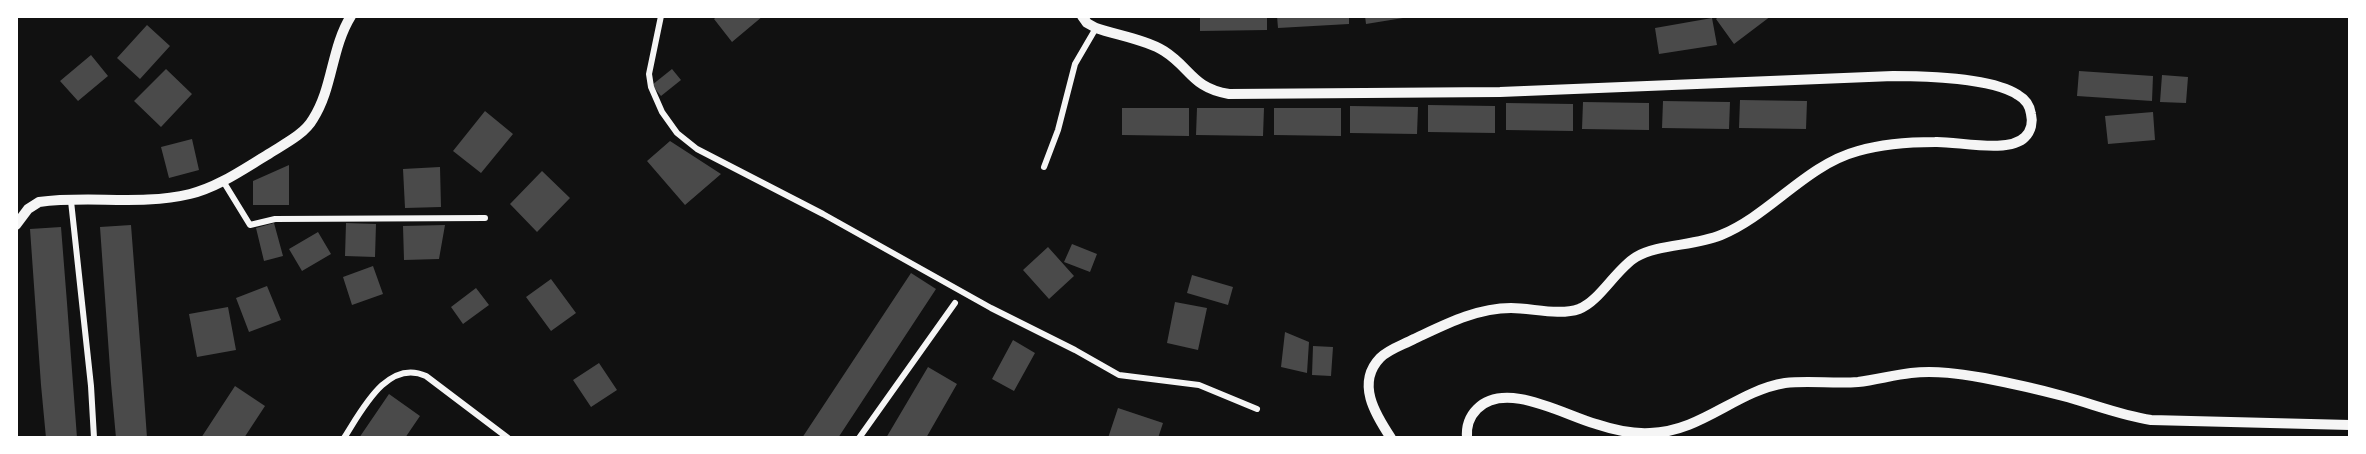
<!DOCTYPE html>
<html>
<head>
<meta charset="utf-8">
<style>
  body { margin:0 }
  #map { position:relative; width:2366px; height:454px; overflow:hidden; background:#111; font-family:Helvetica,sans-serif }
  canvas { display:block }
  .frame { position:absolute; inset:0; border:18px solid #fff; pointer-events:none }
</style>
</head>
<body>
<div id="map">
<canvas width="2366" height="454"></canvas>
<div class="frame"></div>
</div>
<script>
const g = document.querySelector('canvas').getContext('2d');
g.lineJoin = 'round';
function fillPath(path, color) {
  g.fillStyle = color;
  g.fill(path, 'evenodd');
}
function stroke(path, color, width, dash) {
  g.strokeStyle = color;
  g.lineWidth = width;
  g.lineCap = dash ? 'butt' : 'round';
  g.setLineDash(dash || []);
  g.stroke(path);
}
fillPath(new Path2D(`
  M717 16H763L732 42 714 19Z
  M1200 16H1267V30L1200 31Z
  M1277 16H1349V24L1278 28Z
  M1365 16H1403V18L1366 24Z
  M1719 16H1771L1734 44 1716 19Z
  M1712 18 1717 45 1659 54 1655 28Z
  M147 25 170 46 140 79 117 58Z
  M91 55 108 76 78 101 60 81Z
  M166 69 192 94 161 127 134 101Z
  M672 69 681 80 661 96 652 85Z
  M2079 71 2153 76 2152 101 2077 96Z
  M2162 75 2188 77 2186 103 2160 102Z
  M1740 100 1807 101 1806 129 1739 128Z
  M1663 101 1730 102 1729 129 1662 128Z
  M1583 102 1649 103V130L1582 129Z
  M1506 103 1573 104V131L1506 130Z
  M1428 105 1495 106V133L1428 132Z
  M1350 106 1418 107 1417 134 1350 133Z
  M1122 108H1189V136L1122 135Z
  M1197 108H1264L1263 136 1196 135Z
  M1274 108H1341V136L1274 135Z
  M485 111 513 134 481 173 453 151Z
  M2153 112 2155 140 2108 144 2105 116Z
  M192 139 199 170 169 178 161 147Z
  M670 141 721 174 685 205 647 161Z
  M289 165V205H253V181Z
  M440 167 441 207 405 208 403 169Z
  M542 171 570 198 537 232 510 204Z
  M274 223 283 256 264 261 256 228Z
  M346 223 376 224 375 257 345 256Z
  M131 225 143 381 147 438H116L111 383 100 227Z
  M445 225 439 259 404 260 403 226Z
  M61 227 67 303 77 438H46L41 385 30 229Z
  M318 232 331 254 302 271 289 249Z
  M1072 244 1097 254 1090 272 1064 262Z
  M1048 247 1074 276 1049 299 1023 270Z
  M373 266 383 294 352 305 343 277Z
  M911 273 936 289 838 438H802Z
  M1192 275 1233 287 1228 305 1187 293Z
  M551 279 576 313 551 331 526 297Z
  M267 286 281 320 249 332 236 298Z
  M476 288 489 305 463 324 451 307Z
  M1175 302 1207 308 1198 350 1167 343Z
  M228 307 236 350 197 357 189 314Z
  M1285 332 1309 342 1307 373 1281 367Z
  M1013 340 1035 353 1014 391 992 379Z
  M1313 346 1333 347 1331 376 1312 375Z
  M599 363 617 390 591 407 573 380Z
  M928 367 957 384 926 438H886Z
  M235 386 265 406 244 438H201Z
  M389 394 420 416 405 438H359Z
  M1118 408 1163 423 1158 438H1108Z`), '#4a4a4a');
stroke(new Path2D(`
  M661 16 649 74 651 87 662 112 677 133 697 149 823 214 991 308 1075 350 1119 375 1199 385 1257 409
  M1044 167 1058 130 1075 64 1096 28
  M223 181 250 225 275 219 485 218
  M71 201 91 386 94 438
  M344 438C361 412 387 358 426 376L508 438
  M859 438 955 303`), '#f5f5f5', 6);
stroke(new Path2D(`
  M1082 16 1087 23 1096 28C1116 35 1147 40 1164 51 1191 68 1192 88 1229 94L1500 92 1893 76C1925 76 1992 78 2018 95 2025 99 2030 106 2031 114 2033 122 2031 131 2025 137 2009 154 1957 141 1935 142 1910 142 1882 144 1858 151 1806 165 1770 215 1721 235 1695 246 1658 244 1636 257 1616 269 1600 301 1579 309 1559 316 1532 308 1511 308 1476 308 1444 325 1414 339 1403 345 1389 349 1380 358 1356 383 1375 414 1391 438
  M16 225 28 209 39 202C89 195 140 206 190 194 218 187 242 170 267 155 282 145 304 135 313 119 333 88 331 48 351 16
  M1467 438C1466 426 1469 417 1477 409 1505 380 1564 415 1596 424 1614 430 1632 434 1650 433 1701 432 1736 391 1785 383 1809 380 1833 384 1858 382 1876 380 1893 375 1911 373 1936 370 1960 374 1984 378 2010 383 2037 389 2063 396 2093 404 2120 415 2151 420L2350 425`), '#f5f5f5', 10);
</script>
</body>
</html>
